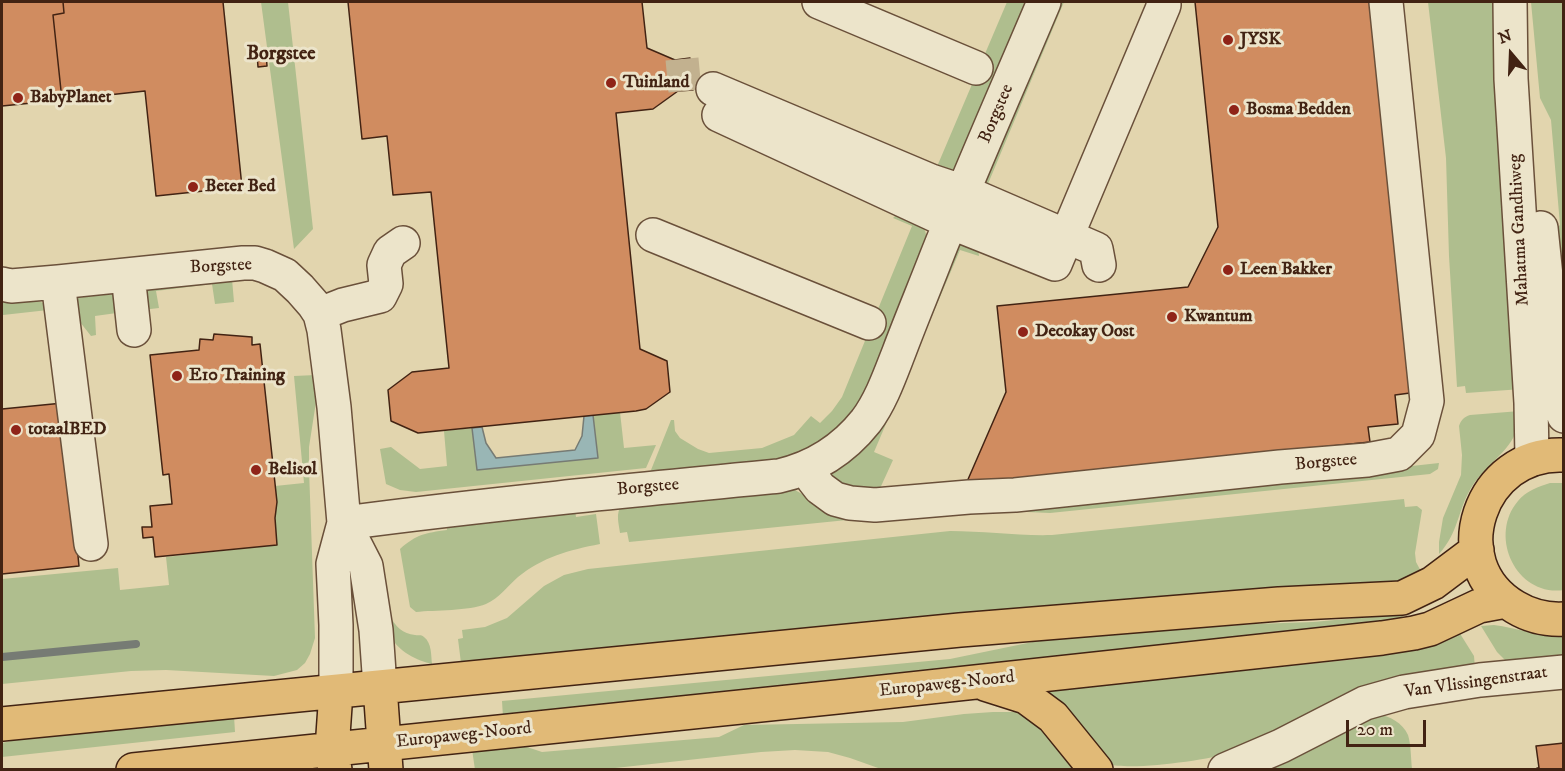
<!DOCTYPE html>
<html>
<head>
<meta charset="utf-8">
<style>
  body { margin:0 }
  #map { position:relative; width:1565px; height:771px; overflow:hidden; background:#e2d5ae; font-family:"IM FELL DW Pica",serif }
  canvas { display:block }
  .frame { position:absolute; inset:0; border:3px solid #422313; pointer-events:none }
  .north { position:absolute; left:1481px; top:24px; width:60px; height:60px; -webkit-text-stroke:4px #ece4ca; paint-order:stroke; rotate:341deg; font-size:16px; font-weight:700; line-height:24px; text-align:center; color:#422313 }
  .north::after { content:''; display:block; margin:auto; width:21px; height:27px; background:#422313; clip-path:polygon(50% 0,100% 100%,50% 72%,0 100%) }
  .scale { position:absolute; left:1346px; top:720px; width:80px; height:27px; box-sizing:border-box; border:3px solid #422313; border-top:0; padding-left:8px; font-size:18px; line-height:21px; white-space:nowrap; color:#422313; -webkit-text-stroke:4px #ece4ca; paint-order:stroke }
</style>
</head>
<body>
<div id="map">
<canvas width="1565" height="771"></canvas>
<div class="frame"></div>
<div class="north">N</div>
<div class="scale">20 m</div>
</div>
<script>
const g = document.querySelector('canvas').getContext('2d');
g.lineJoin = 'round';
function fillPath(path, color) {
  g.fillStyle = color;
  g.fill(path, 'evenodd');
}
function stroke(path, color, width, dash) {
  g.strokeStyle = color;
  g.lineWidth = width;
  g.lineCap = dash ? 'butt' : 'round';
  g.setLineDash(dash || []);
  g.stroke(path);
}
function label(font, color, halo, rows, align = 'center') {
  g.font = font + ' "IM FELL DW Pica",serif';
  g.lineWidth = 6;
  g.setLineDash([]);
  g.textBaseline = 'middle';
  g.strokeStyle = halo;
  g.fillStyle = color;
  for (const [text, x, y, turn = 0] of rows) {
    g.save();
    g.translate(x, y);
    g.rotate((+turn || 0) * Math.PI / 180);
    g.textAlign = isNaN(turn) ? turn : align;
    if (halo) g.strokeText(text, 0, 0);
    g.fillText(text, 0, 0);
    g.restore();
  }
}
fillPath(new Path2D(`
  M261 2H288L313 229 294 249Z
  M1007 2H1030L954 179 933 176Z
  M1057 2H1064L985 191 978 188Z
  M1428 2H1497L1522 389 1466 393 1465 386 1457 387 1449 256 1446 158Z
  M1531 2H1562L1563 354 1552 232 1560 225 1551 120 1540 98Z
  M898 213C916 220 927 221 927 244L861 399 849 419 835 436 794 458 649 475 671 420H674L675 431 680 438 698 449 709 453 762 448 794 435 811 416 820 423 832 411 842 397 912 226 893 218Z
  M962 241 978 248 979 256 960 250 874 452 893 460 877 495 863 496 834 481 832 475 833 470 953 247Z
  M232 279 234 302 215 304 212 284 156 291 159 308 142 310V293L146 289Z
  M115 294 124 312 95 316 96 335 91 336 80 322 75 298Z
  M2 301C7 301 12 302 17 302 29 302 43 296 48 310L3 315Z
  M316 375V402L309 447V469L315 638 310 654 305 663 297 670 274 676 166 670 131 671 2 684V579L118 568 120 590 169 585 166 557 277 545 275 518 277 502 275 486 304 483 294 376Z
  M1520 411C1519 417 1519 424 1517 429 1510 452 1483 467 1471 488 1457 512 1459 532 1439 554V542L1443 518 1461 475 1462 455 1459 426C1461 420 1464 417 1470 415Z
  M620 412 624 448 656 445 646 468 416 492 400 490 386 484 380 449 391 447 420 469 447 466 444 431 472 428 477 469 598 457 593 415Z
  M1439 463 1438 469 1430 474 1050 513 1005 511Z
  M1550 483H1563L1564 590C1516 597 1488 536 1518 501 1526 491 1538 487 1550 483Z
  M787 487 795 490 816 502 956 509 629 542 627 532 620 533C619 524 615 513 622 505Z
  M1404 499 1405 507 1417 506 1422 510 1415 553 1416 562 1424 577 1414 582 461 663 458 639 463 638 462 630 485 627 507 618 544 586 564 575 588 569 950 531C984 531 1018 536 1052 535Z
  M575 509 576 517 596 514 600 544C569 550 543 557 518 577 507 587 499 598 486 604 469 611 435 610 416 612L410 607 400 549C417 534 425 533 447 530L446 522Z
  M1402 611 1403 620 503 717 502 701 950 659 1052 638 1255 624 1313 622 1368 617Z
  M390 616C395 626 403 634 415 635 420 636 420 634 424 637 432 643 431 656 432 664 418 661 397 651 391 636 389 631 390 621 390 616Z
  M1494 625C1518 628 1539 637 1563 636V659L1509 664 1497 652 1481 626Z
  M1459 632 1474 656 1475 668 1232 753C1206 760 1132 771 1108 764L1049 695 1051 690 1057 689 1358 659Z
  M993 712H1017L1032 718 1082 769H881L850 758 828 752 795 750 761 752 606 769 475 770 472 749 518 744 542 752 719 737 744 725 903 722 964 714Z
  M1378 714C1389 716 1403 723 1408 735 1411 744 1411 760 1412 769L1265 770Z
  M234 716 235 732 2 757V743L20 739Z`), '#afbe8e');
const water = new Path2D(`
  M593 415 598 458 477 470 472 428 482 427 486 443 496 458 575 450 582 436 584 416Z`);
fillPath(water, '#99b6b5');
stroke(water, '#767b74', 1.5);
stroke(new Path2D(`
  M2 657 136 644`), '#767b74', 8);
const building = new Path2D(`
  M2 2H63L64 13 53 15 62 100 2 106Z
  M63 2H223L242 187 156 196 145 91 62 100 53 15 64 13Z
  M348 2H642L647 48 675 60 678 91 653 109 616 113 640 349 667 361 670 392 646 409 636 411 418 433 391 421 388 390 412 372 449 368 431 192 393 195 387 136 362 139Z
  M1195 2H1370L1410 393 1395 395 1398 424 1368 427 1370 442 966 484 1006 392 997 306 1188 287 1218 227Z
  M266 53 267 66 258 67 257 54Z
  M690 58 693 90 678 91 675 60Z
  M214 334 252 337V345L260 344 277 502 275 518 277 545 155 557 153 537 143 538 142 527H152L150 506 172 504 169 474 163 475 150 355 199 350 200 339 213 340Z
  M63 403 79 566 2 574V409Z
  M1564 743V770H1537V768H1539L1536 746Z`);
fillPath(building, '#d08c60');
stroke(building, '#422313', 1.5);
stroke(new Path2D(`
  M682 59 685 91`), '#c2b18f', 33, [33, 16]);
const minor = new Path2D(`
  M819 2 976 68
  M1510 2 1511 79 1531 403 1532 459
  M713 89 931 181 964 192 1096 249 1099 265
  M719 115 950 222 1055 264 1164 5 1163 2
  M1541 228 1559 401 1564 416
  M653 235 869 323
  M128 275 134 330
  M58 282 91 544
  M2 284 11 286 58 282 243 263H255L265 266 285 275 300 289 314 305 320 314 324 330 334 407 344 523 333 564 336 625V692
  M320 314 343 305 380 296 386 284 384 265 390 252 403 243
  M808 467 813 479 820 488 835 499 850 503 875 505 969 497 1015 495 1280 467 1367 460 1399 454 1418 435 1427 401 1386 2
  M344 523C488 504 634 490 779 476 814 468 843 450 866 421 881 401 890 375 899 352 911 320 924 289 936 258 970 172 1008 87 1044 2
  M344 523 366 566 376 630 380 687
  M1225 770 1281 746 1365 703 1404 692 1480 680 1564 672`);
const major = new Path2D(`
  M1564 455C1480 451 1441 563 1515 607 1530 616 1546 620 1564 619
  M985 684 1026 697 1053 717 1096 770
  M380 687 386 770
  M2 724 960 630 1279 604 1402 598 1433 583 1477 550
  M133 770 837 697 1382 638 1414 633 1430 629 1479 606 1506 601
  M335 770 332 749 336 692`);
stroke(minor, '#6a503a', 36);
stroke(major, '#422313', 36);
stroke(minor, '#ece4ca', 33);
stroke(major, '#e1ba77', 33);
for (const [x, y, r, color] of [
  [1228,40,6,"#8f2418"],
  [611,83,6,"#8f2418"],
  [18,98,6,"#8f2418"],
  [1234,110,6,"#8f2418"],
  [193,187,6,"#8f2418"],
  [1228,270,6,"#8f2418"],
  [1172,317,6,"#8f2418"],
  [1023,332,6,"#8f2418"],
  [177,376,6,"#8f2418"],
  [16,430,6,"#8f2418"],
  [256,470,6,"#8f2418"]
]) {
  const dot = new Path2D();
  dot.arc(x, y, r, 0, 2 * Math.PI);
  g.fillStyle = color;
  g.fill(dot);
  stroke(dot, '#ece4ca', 2);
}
label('bold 18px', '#422313', '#ece4ca', [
  ["JYSK",1240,40],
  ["Tuinland",623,83],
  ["BabyPlanet",30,98],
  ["Bosma Bedden",1246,110],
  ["Beter Bed",205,187],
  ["Leen Bakker",1240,270],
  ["Kwantum",1184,317],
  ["Decokay Oost",1035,332],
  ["E10 Training",189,376],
  ["totaalBED",28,430],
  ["Belisol",268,470]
], 'left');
label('18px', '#422313', '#ece4ca', [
  ["Borgstee",997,114,-67],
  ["Mahatma Gandhiweg",1520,230,-93],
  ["Borgstee",221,267,-3],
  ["Borgstee",1326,463,-5],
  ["Borgstee",648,488,-5],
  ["Van Vlissingenstraat",1476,683,-8],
  ["Europaweg-Noord",947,685,-6],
  ["Europaweg-Noord",464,736,-6]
]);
label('bold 20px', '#422313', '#ece4ca', [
  ["Borgstee",281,55]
]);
</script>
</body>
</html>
